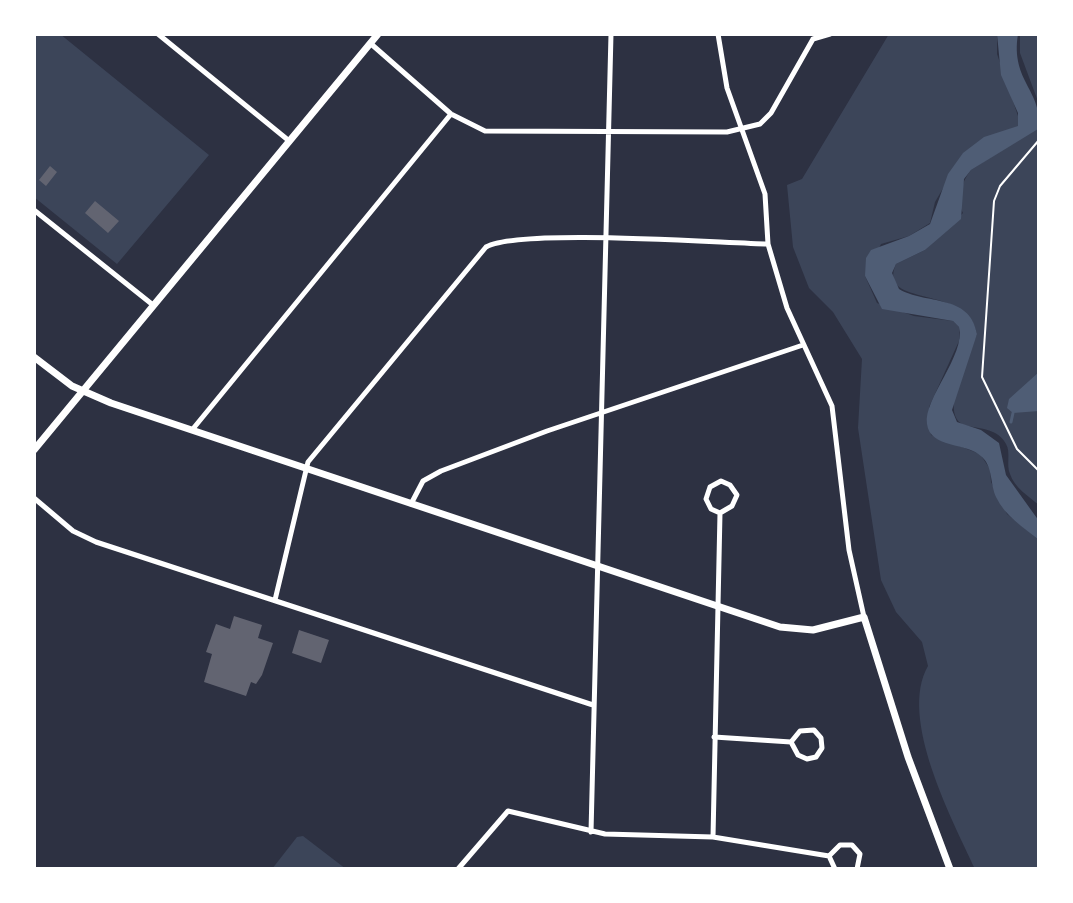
<!DOCTYPE html>
<html>
<head>
<meta charset="utf-8">
<style>
  body { margin:0 }
  #map { position:relative; width:1073px; height:903px; overflow:hidden; background:#2d3142; font-family:"Open Sans",sans-serif }
  canvas { display:block }
  .frame { position:absolute; inset:0; border:36px solid #fff; pointer-events:none }
</style>
</head>
<body>
<div id="map">
<canvas width="1073" height="903"></canvas>
<div class="frame"></div>
</div>
<script>
const g = document.querySelector('canvas').getContext('2d');
g.lineJoin = 'round';
function fillPath(path, color) {
  g.fillStyle = color;
  g.fill(path, 'evenodd');
}
function stroke(path, color, width, dash) {
  g.strokeStyle = color;
  g.lineWidth = width;
  g.lineCap = dash ? 'butt' : 'round';
  g.setLineDash(dash || []);
  g.stroke(path);
}
fillPath(new Path2D(`
  M34 34H60L209 155 117 264 34 197Z
  M889 34H997V54L1019 119 1018 127 963 154 935 202 930 223 909 236 881 244 865 276 877 303 914 316 953 321 959 327V341L929 407 931 435 980 454 990 469 991 482 1007 514 1039 540V869H975C952 819 898 718 928 666L922 642 896 612 881 580 858 428 862 359 833 312 809 288 793 247 787 185 802 179Z
  M1020 34H1039V104L1020 53Z
  M1039 126V505C1029 497 1014 487 1010 474 1006 465 1011 452 1006 444 998 429 982 429 968 426 935 420 969 354 977 334 968 283 876 309 896 264L925 250 963 213C956 200 962 181 971 170Z
  M303 836 346 869H272L297 837Z`), '#3c4559');
fillPath(new Path2D(`
  M997 34H1018C1010 82 1044 91 1038 129L971 170 964 179 961 219 925 250 896 264 892 273 899 289C925 305 970 293 977 334L952 410 957 422 981 430 999 443 1006 475 1039 521V540C1023 527 1005 516 996 497 990 484 993 467 982 457 968 442 930 449 927 424 923 399 966 355 959 327L953 321 882 309 865 276 866 258 871 250 909 236 930 224 948 174 963 153 984 137 1018 126V113L1001 75Z
  M1039 372V411L1013 413 1007 408 1009 399Z`), '#4f5d75');
stroke(new Path2D(`
  M1011 422 1013 413`), '#4f5d75', 3);
fillPath(new Path2D(`
  M50 166 57 172 46 186 39 180Z
  M95 201 119 221 108 233 85 213Z
  M234 616 262 625 258 638 273 643 262 675 256 684 251 682 246 696 204 682 212 654 206 652 216 624 230 629Z
  M299 630 329 640 321 663 292 653Z`), '#626471');
stroke(new Path2D(`
  M1039 140 1000 186 994 201 982 377 1017 449 1039 471
  M1037 869 1039 865`), '#fff', 2);
stroke(new Path2D(`
  M158 34 288 140
  M718 34 727 88 765 194 768 244 787 308 832 406 849 550 864 617
  M813 39 830 34
  M370 43 451 114 485 131 727 132 760 124 771 113 813 39
  M34 210 153 305
  M192 430 451 114
  M34 498 73 531 96 542 593 705
  M411 504 423 481 441 471 547 431 803 345
  M275 600 308 462 486 247C519 228 718 243 768 244
  M714 737 791 742 798 755 807 759 816 757 822 748 821 738 814 730 800 731 791 742
  M591 832 611 34
  M713 837 720 513 732 506 737 495 730 485 721 481 710 487 706 499 711 509 720 513
  M829 856 840 845H852L860 854 857 869
  M829 856 835 869
  M458 869 508 811 605 834 713 837 829 856`), '#fff', 5);
stroke(new Path2D(`
  M34 357 72 386 111 403 780 627 813 630 864 617 908 757 950 869
  M34 450 378 34`), '#fff', 7);
</script>
</body>
</html>
